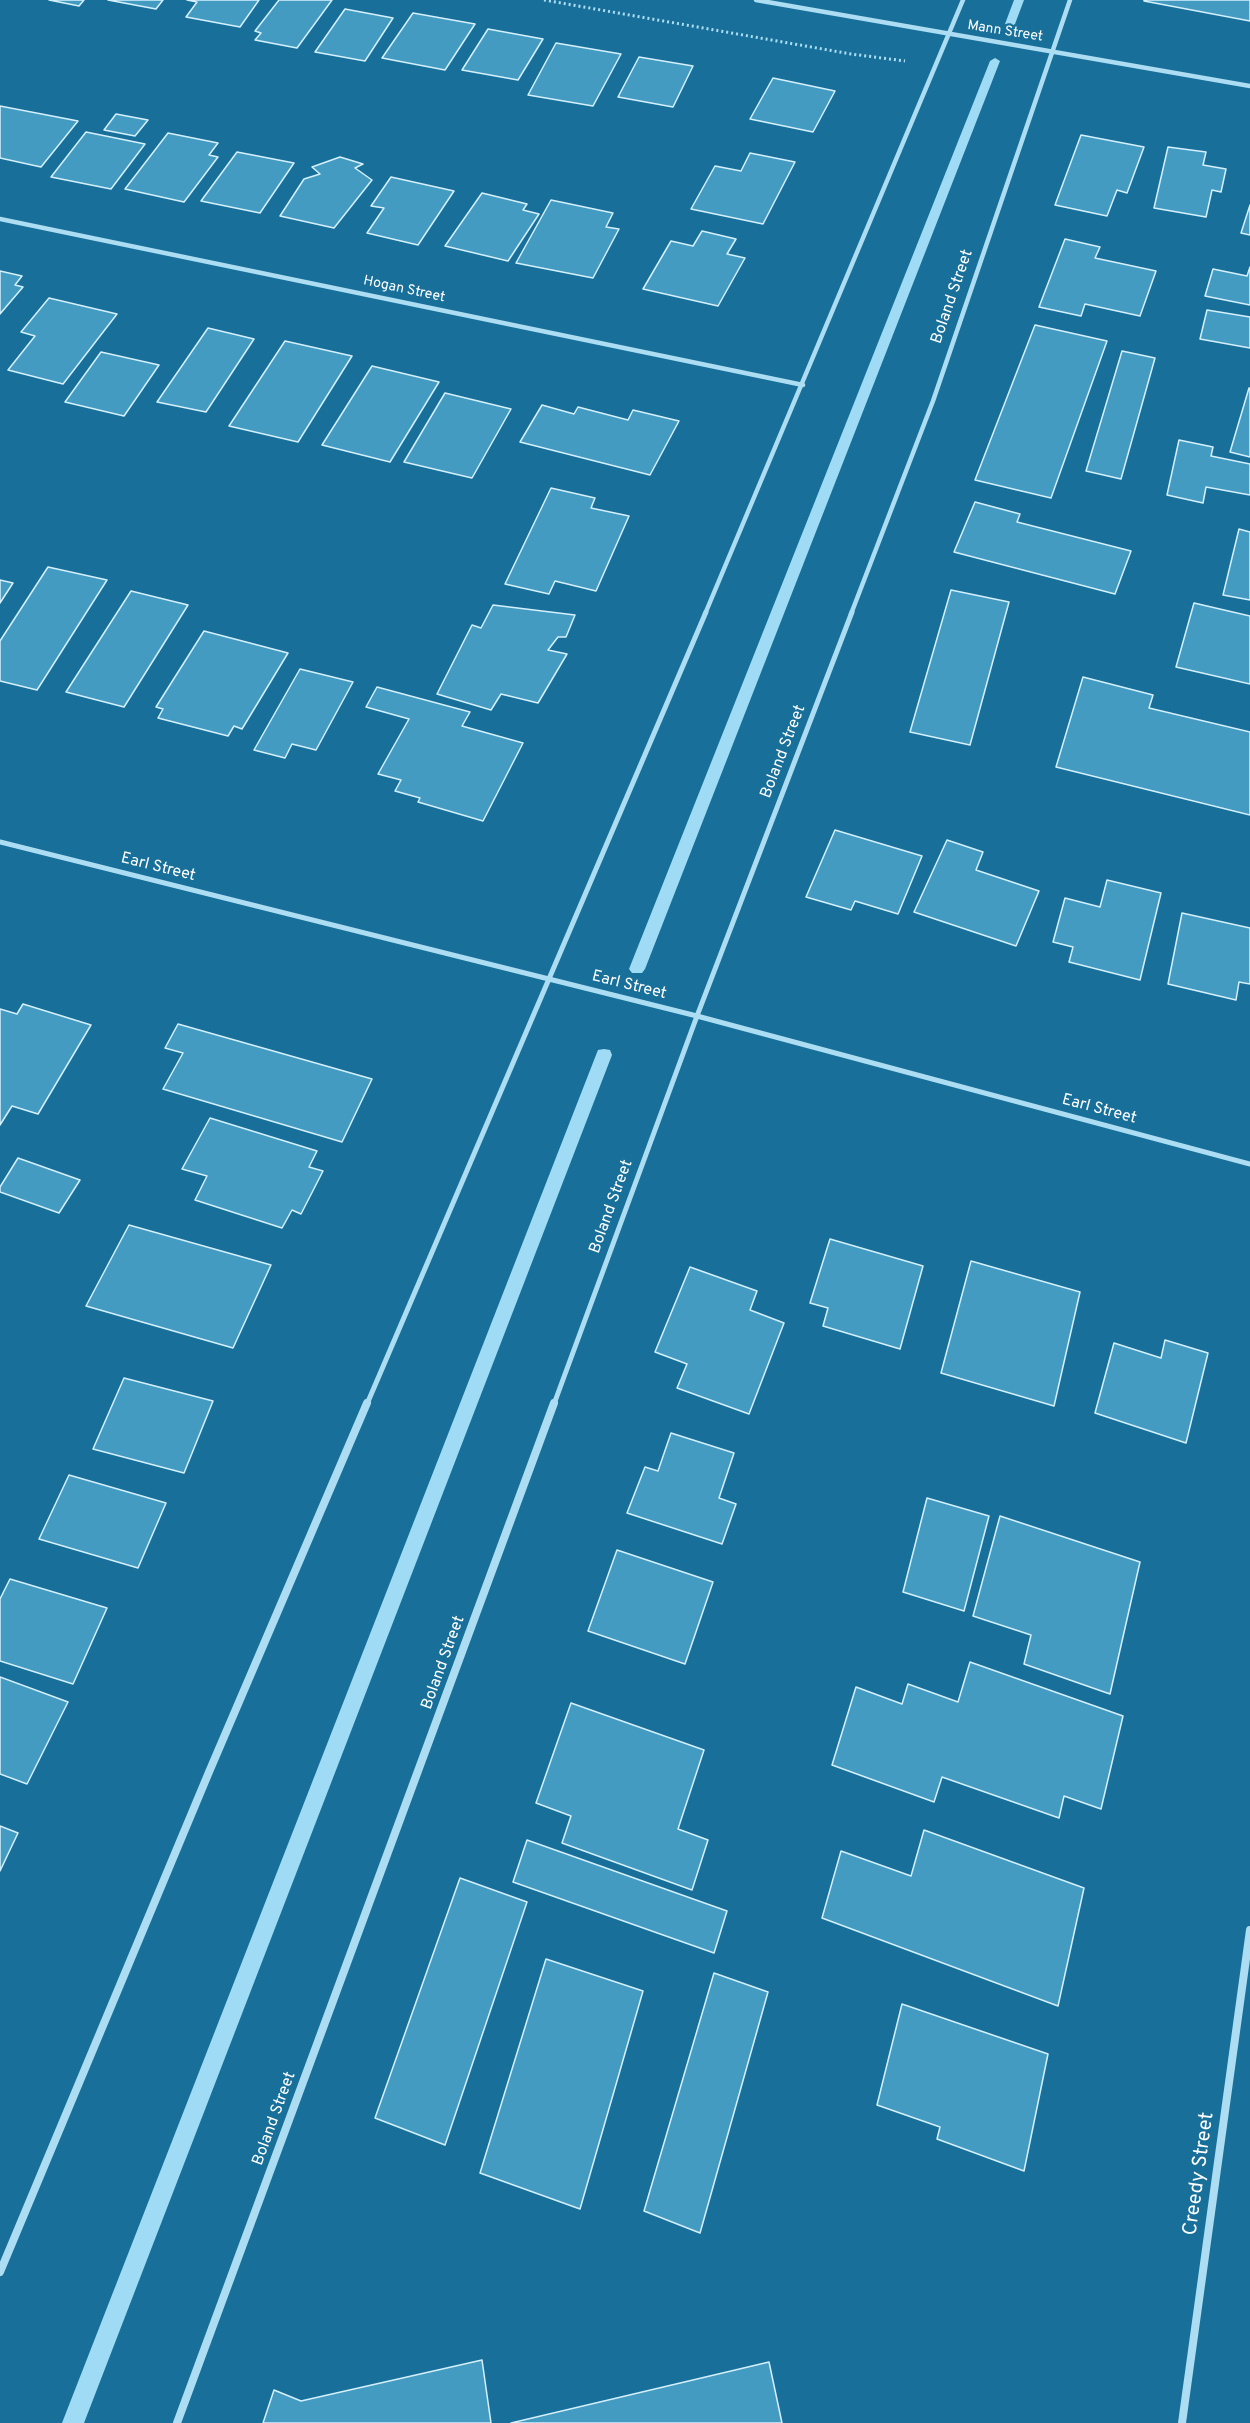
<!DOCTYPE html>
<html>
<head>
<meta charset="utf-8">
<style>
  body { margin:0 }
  canvas { display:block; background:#18709a }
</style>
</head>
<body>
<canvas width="1250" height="2423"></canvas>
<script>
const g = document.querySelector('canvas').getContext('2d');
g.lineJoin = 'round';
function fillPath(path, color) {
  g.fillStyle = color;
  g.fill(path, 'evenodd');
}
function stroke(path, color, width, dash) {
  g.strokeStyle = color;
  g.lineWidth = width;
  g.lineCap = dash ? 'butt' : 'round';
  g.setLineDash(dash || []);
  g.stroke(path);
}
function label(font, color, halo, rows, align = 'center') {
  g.font = font + ' Overpass,sans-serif';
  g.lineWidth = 4.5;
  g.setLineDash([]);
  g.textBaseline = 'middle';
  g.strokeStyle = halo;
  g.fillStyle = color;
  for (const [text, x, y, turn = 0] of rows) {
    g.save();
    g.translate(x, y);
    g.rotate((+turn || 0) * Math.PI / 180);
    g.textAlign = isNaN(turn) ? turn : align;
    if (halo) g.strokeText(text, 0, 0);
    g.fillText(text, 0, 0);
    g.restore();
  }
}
fillPath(new Path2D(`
  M1014 0H1024L1015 24 1010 27 1005 24Z
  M995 58 1000 61 645 969 642 973H632L629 969 990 61Z
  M604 1049 610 1050 612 1055 84 2423H62L596 1055 598 1050Z`), '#9fdbf4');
const building = new Path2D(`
  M49 0H84L79 6Z
  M108 0H163L156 9Z
  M187 0H259L240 27 186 17 197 2Z
  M279 0H332L297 48 255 40 261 33 255 31Z
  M1250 0V21L1144 1V0Z
  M345 9 393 18 365 61 315 52Z
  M413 13 475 24 445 70 382 58Z
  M488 29 543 39 518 80 462 70Z
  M556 43 621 54 593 106 528 95Z
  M639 57 693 66 673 107 618 97Z
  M773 78 835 91 813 132 750 119Z
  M0 106 78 121 41 167 0 158Z
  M116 114 148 120 135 136 104 130Z
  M86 132 145 144 111 189 51 177Z
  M168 133 218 143 209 155 218 157 184 202 125 189Z
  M1081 135 1144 147 1127 193 1117 190 1107 216 1055 205Z
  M1168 147 1206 152 1203 165 1226 169 1221 192 1212 190 1206 217 1154 208Z
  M237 152 294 163 260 213 201 201Z
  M750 153 795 162 763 224 691 209 715 166 741 171Z
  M340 157 363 164 355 168 372 180 334 228 280 216 304 179 320 174 312 167Z
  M391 177 454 191 418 245 367 233 384 208 371 206Z
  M482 193 527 204 523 210 539 214 508 261 445 246Z
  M551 200 613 213 606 227 619 229 593 278 516 263Z
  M1250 205V235L1241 233Z
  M702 231 736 239 727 254 745 258 718 306 643 289 671 241 693 246Z
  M1065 239 1100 247 1095 258 1156 271 1140 316 1085 304 1081 316 1039 307Z
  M1250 267V305L1205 296 1213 269 1247 276Z
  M0 271 22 276 15 285 23 287 0 314Z
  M49 298 117 314 63 384 8 370 35 336 21 332Z
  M1207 310 1250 317V348L1200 339Z
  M1035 325 1107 341 1051 498 975 480Z
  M208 328 254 339 206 412 157 402Z
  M285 341 352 356 298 442 229 426Z
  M1122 351 1155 358 1121 479 1086 471Z
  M101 352 159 365 124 416 65 402Z
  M372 366 439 382 390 462 322 445Z
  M1249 388H1250V457L1230 452Z
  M445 393 511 409 472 478 404 462Z
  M542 405 574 414 578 407 628 420 633 410 679 421 650 475 520 442Z
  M1179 440 1213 447 1211 456 1250 464V495L1206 487 1203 503 1167 495Z
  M551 488 595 498 591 508 629 516 596 591 555 581 549 594 505 584Z
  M975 502 1020 514 1017 522 1131 551 1115 594 954 552Z
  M1239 529 1250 532V600L1223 595Z
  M48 567 107 580 37 690 0 681V641Z
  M0 580 13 583 0 603Z
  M951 590 1009 602 970 745 910 732Z
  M131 591 188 605 124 707 66 692Z
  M1194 603 1250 616V684L1176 667Z
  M493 605 575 615 566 637H558L548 650 567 654 538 703 501 694 491 710 437 694 472 625 481 628Z
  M204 631 288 653 242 729 234 726 228 736 158 718 163 709 156 707Z
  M300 669 353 682 316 750 292 744 285 758 254 750Z
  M1083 677 1153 695 1149 708 1250 732V815L1056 767Z
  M377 687 470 712 462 726 523 743 483 821 418 802 420 798 395 791 401 780 378 774 409 719 366 707Z
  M835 830 922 856 898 914 855 901 851 910 806 897Z
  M947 840 983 852 976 870 1039 891 1016 946 914 912Z
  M1107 880 1161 893 1140 980 1069 962 1073 947 1053 942 1065 898 1100 907Z
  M1182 913 1250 928V984L1239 982 1236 1000 1168 984Z
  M23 1004 91 1025 38 1114 12 1106 0 1125V1009L17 1014Z
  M178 1024 372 1079 342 1142 163 1089 183 1053 165 1048Z
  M210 1118 317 1151 309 1167 323 1171 301 1214 292 1210 282 1228 195 1200 207 1176 182 1169Z
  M18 1158 80 1180 59 1213 0 1192V1187Z
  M129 1225 271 1265 233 1348 86 1306Z
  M830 1239 923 1266 900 1349 823 1326 828 1308 810 1303Z
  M971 1261 1080 1292 1054 1406 941 1373Z
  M690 1267 757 1291 750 1310 784 1323 749 1414 677 1388 687 1364 655 1352Z
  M1165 1340 1208 1353 1186 1443 1095 1413 1114 1343 1161 1358Z
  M124 1378 213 1401 184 1473 93 1449Z
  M671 1433 734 1453 719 1498 736 1504 722 1544 627 1513 645 1467 658 1471Z
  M69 1475 166 1503 138 1568 39 1539Z
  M927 1498 989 1516 964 1611 903 1592Z
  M1000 1516 1140 1562 1110 1694 1024 1664 1031 1635 973 1616Z
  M617 1550 713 1582 685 1664 588 1631Z
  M10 1579 107 1608 73 1684 0 1661V1599Z
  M970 1662 1123 1716 1101 1809 1064 1796 1059 1818 942 1777 934 1802 832 1765 856 1687 902 1704 908 1684 958 1702Z
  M0 1677 68 1702 27 1784 0 1774Z
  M571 1703 704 1750 678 1829 708 1840 692 1890 562 1843 571 1816 536 1803Z
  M0 1826 18 1833 0 1871Z
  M924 1830 1084 1888 1058 2006 822 1918 841 1851 911 1876Z
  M527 1840 727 1911 714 1953 513 1882Z
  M460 1878 527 1902 445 2145 375 2118Z
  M546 1959 643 1991 580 2209 480 2173Z
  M714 1973 768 1992 700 2233 644 2211Z
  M902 2004 1048 2054 1024 2171 937 2139 940 2127 877 2105Z
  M482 2360 491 2423H263L274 2390 301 2401Z
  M769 2362 782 2423H511Z`);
fillPath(building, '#449bc2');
stroke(building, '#d4f0fc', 1.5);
stroke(new Path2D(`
  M544 0 851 54 905 61`), '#adddf2', 3, [2, 3]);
stroke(new Path2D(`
  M756 0 1250 86
  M0 219 803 385
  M705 614 963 0
  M851 614 933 401 1070 0`), '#adddf2', 4.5);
stroke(new Path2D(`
  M0 842 697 1016 1250 1164
  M367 1404 706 612
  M554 1404 697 1016 852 612`), '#adddf2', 5);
stroke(new Path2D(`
  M0 2272 209 1772 367 1403
  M177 2423 554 1403
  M1182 2423 1250 1930`), '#adddf2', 8);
label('14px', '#fff', '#18709a', [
  ["Mann Street",1005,32,9],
  ["Hogan Street",404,290,12]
]);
label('16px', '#fff', '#18709a', [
  ["Boland Street",953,297,-71],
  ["Boland Street",784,752,-69],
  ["Earl Street",158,868,14],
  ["Earl Street",629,986,14],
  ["Earl Street",1099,1110,15],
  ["Boland Street",612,1207,-70],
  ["Boland Street",444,1663,-70],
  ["Boland Street",275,2119,-70]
]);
label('20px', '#fff', '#18709a', [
  ["Creedy Street",1200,2174,-82]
]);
</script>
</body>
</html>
